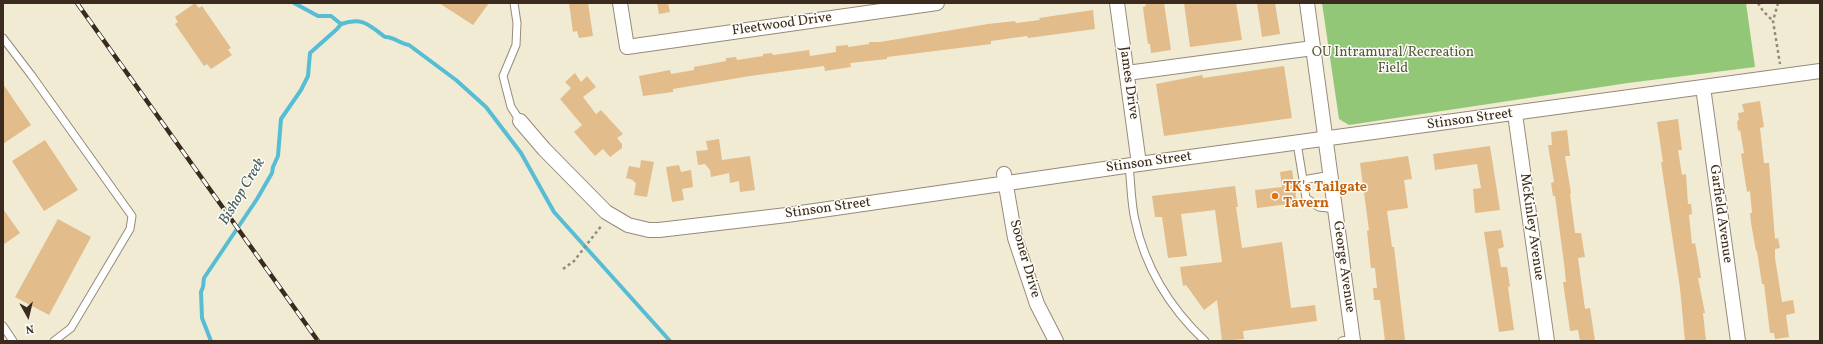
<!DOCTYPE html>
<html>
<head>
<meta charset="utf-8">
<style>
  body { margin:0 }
  #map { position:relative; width:1823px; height:344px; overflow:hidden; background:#f1ebd4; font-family:Vollkorn,serif }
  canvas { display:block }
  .frame { position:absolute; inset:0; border:4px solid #3b2a1e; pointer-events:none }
  .north { position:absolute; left:8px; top:296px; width:40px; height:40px; -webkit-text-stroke:3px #fdfcf7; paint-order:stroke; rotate:172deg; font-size:11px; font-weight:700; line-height:16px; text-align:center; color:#3b2a1e }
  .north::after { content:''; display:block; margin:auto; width:14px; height:18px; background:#3b2a1e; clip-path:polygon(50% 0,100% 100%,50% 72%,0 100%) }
</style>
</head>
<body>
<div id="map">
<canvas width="1823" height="344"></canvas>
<div class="frame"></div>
<div class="north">N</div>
</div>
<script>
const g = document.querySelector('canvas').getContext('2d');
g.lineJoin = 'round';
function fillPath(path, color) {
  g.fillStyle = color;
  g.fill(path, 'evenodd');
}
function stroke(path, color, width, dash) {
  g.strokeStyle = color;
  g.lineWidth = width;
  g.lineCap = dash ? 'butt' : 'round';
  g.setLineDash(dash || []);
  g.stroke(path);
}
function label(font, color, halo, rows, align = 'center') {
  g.font = font + ' Vollkorn,serif';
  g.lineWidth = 3;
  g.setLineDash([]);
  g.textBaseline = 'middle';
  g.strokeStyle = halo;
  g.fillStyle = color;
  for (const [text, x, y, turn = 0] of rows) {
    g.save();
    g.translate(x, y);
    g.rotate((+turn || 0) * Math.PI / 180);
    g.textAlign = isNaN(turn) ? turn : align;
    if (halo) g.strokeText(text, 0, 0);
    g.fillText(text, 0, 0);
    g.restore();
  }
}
fillPath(new Path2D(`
  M1322 3H1746L1755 67 1628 83 1349 125 1339 119Z`), '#93c778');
stroke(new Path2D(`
  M294 3 318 16H331L341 24
  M341 24C362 17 368 24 385 37 393 36 400 44 409 45L456 80 486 107 521 153 554 212 670 341
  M211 341 202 318 201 292 203 287 204 278 257 199 272 173 273 167 278 156 281 119 301 90 308 76 310 53 337 29 341 24`), '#57bdd5', 4);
fillPath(new Path2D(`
  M195 3 199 8 202 6 231 48 228 50 232 55 211 69 207 64 204 66 175 24 178 22 175 17Z
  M439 3H489L473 25Z
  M569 3H588L593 36 579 38 577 31 573 32Z
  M657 3H668L670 12 659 14Z
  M1145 3H1164L1171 50 1151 53 1150 44H1148L1144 16 1143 7 1146 6Z
  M1184 3H1236L1242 40 1190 47Z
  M1257 3H1275L1280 34 1262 37Z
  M1093 10 1095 29 1028 38 1027 36 991 41V44L887 57V59L850 63 851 67 825 71 824 66 750 76 673 89V92L643 96 639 76 670 70 671 74 694 70V67L726 61V58L736 57 737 60 763 56V54L772 53 773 55 809 50 810 56 836 52V46L848 45V47L869 44V42H880L988 24 1015 21 1016 23 1040 20 1039 18Z
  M1284 66 1292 118 1164 136 1156 84 1202 75 1203 78Z
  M575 73 581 82 587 76 596 87 583 97 596 114 601 110 623 134 617 138 622 144V148L610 157 603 149 595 156 574 132 582 125 560 99 571 88 565 82Z
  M3 84 31 125 3 144Z
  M1760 101 1764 127 1760 128 1764 163H1769L1775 239 1778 238 1780 248 1775 249V258L1782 302 1793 300 1795 313 1786 315 1789 337 1775 339 1774 333H1770L1764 284H1762L1757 251H1756L1751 223 1750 213H1752L1750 191 1747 192 1741 154 1744 153 1740 130 1738 131 1737 121 1739 120 1738 113 1744 112 1742 104Z
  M1678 119 1682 150H1678L1682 175 1686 174 1688 204H1691L1692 214 1689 215 1692 244 1695 243 1698 259 1701 278H1698L1705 313H1703L1706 341H1685L1680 288 1661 162H1663L1657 122Z
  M1567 130 1570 156H1565L1571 193 1570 194 1575 233H1581L1585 257 1578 258 1585 309 1590 308 1595 341H1580L1578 330 1570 331 1563 282H1566L1564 263 1555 196H1553L1551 183 1554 182 1548 145H1552L1551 132Z
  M719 139 722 160 750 156 755 190 740 192 739 181 730 183 729 173 711 177 710 170 705 164 698 165 696 151 708 150 706 141Z
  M45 140 78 190 44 211 12 161Z
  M1490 146 1500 210 1475 213 1473 189 1481 188 1477 164 1435 170 1433 154Z
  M1408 156 1412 179 1404 180 1408 208 1387 211 1392 247H1394L1405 340 1385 341 1380 300H1374L1373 288H1377L1375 268H1371L1367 231 1369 230 1360 163Z
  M641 160 654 162 647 197 634 195 636 183 634 182 633 180 626 178 629 166 640 168Z
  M679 165 681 172 691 170 693 187 682 189 684 200 672 202 666 167Z
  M1292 170 1297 203 1257 208 1255 190 1282 187 1280 172Z
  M1235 186 1238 207H1236L1242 248 1282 242 1291 308 1315 305 1317 321 1243 331 1244 339 1222 341 1217 300 1204 310 1186 285 1183 286 1180 267 1222 262 1215 210 1181 214 1187 256 1168 258 1162 217H1155L1152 196Z
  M3 209 20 233 3 245Z
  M58 219 91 237 49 315 15 297Z
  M1501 230 1504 247 1498 249 1501 267H1507L1510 286 1508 287 1514 330 1499 332 1484 232Z`), '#e2bc8a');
const service = new Path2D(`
  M514 3 517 23 516 45 503 76 511 107 520 121
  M3 38 32 76 132 216 130 229 71 328 54 341
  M1297 143 1306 198 1319 207 1336 209
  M1129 165C1131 183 1131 203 1135 220 1145 267 1170 308 1205 341
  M1303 180 1331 175
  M3 326 13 341
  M1342 341 1353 339`);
const minor = new Path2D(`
  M620 3 627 47 937 3
  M1117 3 1139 164
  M1307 3 1353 341
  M1127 73 1313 48
  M1703 87 1738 341
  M1515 114 1547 341
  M520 121 544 149 606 212 628 225 649 230H659L787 215 1139 164 1820 71
  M1004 174 1015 238 1037 304 1056 341`);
stroke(service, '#968a79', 9);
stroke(minor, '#968a79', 16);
stroke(new Path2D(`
  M1758 3 1763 11 1773 21
  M1778 3 1773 21 1780 64
  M563 269 574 261 602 225`), '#968a79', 2.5, [3, 3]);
stroke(service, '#fff', 7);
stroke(minor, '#fff', 14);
const rail = new Path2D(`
  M77 3 318 341`);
stroke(rail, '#3b2a1e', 4.5);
stroke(rail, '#fdfcf7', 3, [9]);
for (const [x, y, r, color] of [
  [1275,196,4,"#e8710a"]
]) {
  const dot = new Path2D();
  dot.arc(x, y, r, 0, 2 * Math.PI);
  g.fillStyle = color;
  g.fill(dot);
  stroke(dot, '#fdfcf7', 1.5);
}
label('14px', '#3b2a1e', '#fdfcf7', [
  ["Fleetwood Drive",782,25,-8],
  ["James Drive",1128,83,82],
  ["Stinson Street",1470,120,-8],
  ["Stinson Street",1149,163,-8],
  ["Stinson Street",828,209,-8],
  ["Garfield Avenue",1720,214,82],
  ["McKinley Avenue",1531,227,82],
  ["Sooner Drive",1024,259,74],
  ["George Avenue",1343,267,82]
]);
label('14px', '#555939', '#fdfcf7', [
  ["OU Intramural/Recreation",1393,53],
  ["Field",1393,69]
]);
label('bold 14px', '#c56008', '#fdfcf7', [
  ["TK's Tailgate",1283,188],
  ["Tavern",1283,204]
], 'left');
label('italic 15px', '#455d5e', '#fdfcf7', [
  ["Bishop Creek",243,192,-59]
]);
</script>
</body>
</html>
